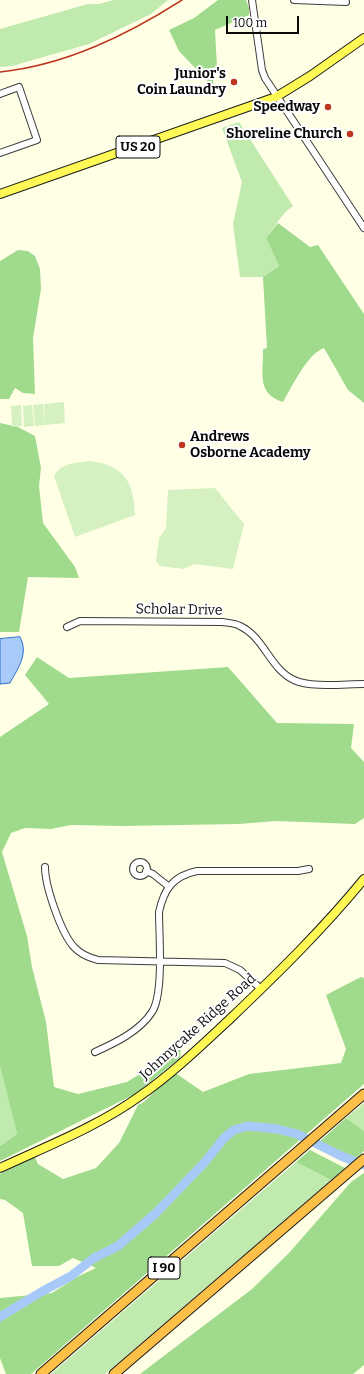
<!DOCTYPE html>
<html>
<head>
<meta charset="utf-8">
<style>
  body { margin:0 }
  #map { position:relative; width:364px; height:1374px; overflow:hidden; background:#ffffe6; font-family:Bitter,serif }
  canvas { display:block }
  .scale { position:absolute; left:226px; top:16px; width:73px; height:18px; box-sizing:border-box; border:2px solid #090909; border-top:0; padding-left:5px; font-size:12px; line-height:14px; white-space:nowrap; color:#090909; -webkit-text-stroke:3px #fff; paint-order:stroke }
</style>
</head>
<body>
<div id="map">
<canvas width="364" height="1374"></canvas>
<div class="scale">100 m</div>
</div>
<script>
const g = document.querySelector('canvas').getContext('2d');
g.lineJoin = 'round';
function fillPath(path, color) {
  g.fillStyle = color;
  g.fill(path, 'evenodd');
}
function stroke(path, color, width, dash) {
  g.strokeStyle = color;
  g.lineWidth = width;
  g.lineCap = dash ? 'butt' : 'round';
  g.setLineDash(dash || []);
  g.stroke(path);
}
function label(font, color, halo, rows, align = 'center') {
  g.font = font + ' Bitter,serif';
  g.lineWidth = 4;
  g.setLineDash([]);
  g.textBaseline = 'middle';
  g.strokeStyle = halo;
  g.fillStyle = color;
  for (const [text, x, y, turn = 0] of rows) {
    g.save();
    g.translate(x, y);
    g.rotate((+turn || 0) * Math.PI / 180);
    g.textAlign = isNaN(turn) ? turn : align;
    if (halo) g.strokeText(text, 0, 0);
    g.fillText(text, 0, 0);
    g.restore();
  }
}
fillPath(new Path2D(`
  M114 0H168L151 14 89 44 12 66 0 67V29L88 4H99Z
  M239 122 293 206C281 214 275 227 266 238L279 266 263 277H240L233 224 242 182 222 128Z
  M0 1066 17 1134 0 1146Z
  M364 1103V1131L346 1118Z
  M296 1162 331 1180 105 1374H51Z`), '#c1eaaf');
fillPath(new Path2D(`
  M218 0H246L249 8V15L215 30 217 67 212 68 214 88 179 51 169 30 194 18Z
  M278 223 310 247 318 245 364 314V403L348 390 324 348C307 354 292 387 283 402 255 393 264 371 263 349L267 348 263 277 279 266 266 238Z
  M18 250 28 251 35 256 40 269 41 289 33 338 35 394 23 393 15 388 9 399H0V261Z
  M0 423 18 427 35 436 41 468 39 486 43 523 75 567 79 578 28 577 19 632H0Z
  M37 657 69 678 228 667 277 723 354 724 351 748 364 762V818L355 824 276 821 239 824 122 826 71 825 51 829 25 828 11 833 2 852 27 936 32 967 46 1022 54 1087 78 1094 127 1082 181 1048 180 1058 135 1094 0 1161V1146L17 1134 0 1066V737L49 704 25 675Z
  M361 977 364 978V1084L31 1374H6L0 1358V1298L52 1293 77 1277 96 1268 73 1258 59 1266H32L23 1213 5 1200 0 1199V1174L34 1155 38 1164 63 1179 96 1168 119 1143 138 1105 144 1102 174 1072 203 1092 249 1074 341 1063 346 1049 326 995Z
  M346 1118 364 1131V1151L356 1158 319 1142Z
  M310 1150 345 1168 331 1180 296 1162Z
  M364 1173V1365L353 1374H140L252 1289 289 1253 351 1182Z`), '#a0db8d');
fillPath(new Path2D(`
  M64 402 65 423 45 425 44 404Z
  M43 404 45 425 35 426 33 405Z
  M21 405 22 426 12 427 11 406Z
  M32 405 34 426 24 427 23 406Z
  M90 461C124 465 134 482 135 515L75 537 54 476C62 462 76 463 90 461Z
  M215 488 244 524 233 569 194 564 184 569 160 566 156 561 159 538 166 528 168 490Z`), '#d6f1c1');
const water = new Path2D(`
  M20 637C29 654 18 668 10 683L0 684V639Z`);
fillPath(water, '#a8caf9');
stroke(water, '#2c6ed3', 1);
stroke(new Path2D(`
  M0 1317 41 1292 71 1276 94 1258 118 1246 156 1213 205 1162 224 1138 234 1130 248 1126 277 1129 297 1134 341 1156 364 1165`), '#a8caf9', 9);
const minor = new Path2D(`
  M252 0 262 70 265 78 364 228
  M294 0 346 2
  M0 94 19 87 37 140 0 153
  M67 627 80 621 222 622C228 623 235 623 240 626 264 637 270 669 294 680 311 688 344 684 364 684
  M133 869a7 7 0 1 1 14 0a7 7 0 1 1-14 0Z
  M45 867C45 886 61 933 74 947 81 955 90 958 98 960L225 963 240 970 261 989
  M146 871 153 874 168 886
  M95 1052C115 1043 140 1031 152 1012 164 994 159 935 159 912 164 889 173 876 197 871H298L309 869`);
const major = new Path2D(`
  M0 194 276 97 310 76 364 38
  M0 1168C47 1146 97 1127 140 1096 173 1073 202 1045 232 1017 278 973 324 928 364 879`);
const highway = new Path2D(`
  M41 1374 364 1094
  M114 1374 364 1159`);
stroke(minor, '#3c3c3c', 8);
stroke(major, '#1a1a1a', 10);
stroke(highway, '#1a1a1a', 11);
stroke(minor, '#fff', 6);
stroke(major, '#fff956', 8);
stroke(highway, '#fcbf47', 9);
stroke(new Path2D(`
  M0 72C66 65 127 35 182 0`), '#be361d', 1.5);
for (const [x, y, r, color] of [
  [234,82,4,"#be361d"],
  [328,107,4,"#be361d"],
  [350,134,4,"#be361d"],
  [182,445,4,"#be361d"]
]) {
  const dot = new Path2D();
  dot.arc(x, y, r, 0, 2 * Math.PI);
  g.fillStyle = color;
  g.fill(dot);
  stroke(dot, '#fff', 1.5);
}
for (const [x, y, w] of [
  [138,147,44],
  [164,1268,32]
]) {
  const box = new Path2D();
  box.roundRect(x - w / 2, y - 11, w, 22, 3);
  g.fillStyle = '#fff';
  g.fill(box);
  stroke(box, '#090909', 1);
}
label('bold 13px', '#090909', null, [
  ["US 20",138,147],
  ["I 90",164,1268]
]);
label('bold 14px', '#090909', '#fff', [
  ["Junior's",226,74],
  ["Coin Laundry",226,90],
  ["Speedway",320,107],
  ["Shoreline Church",342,134],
  ["Andrews",190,437,"left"],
  ["Osborne Academy",190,453,"left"]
], 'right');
label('14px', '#090909', '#fff', [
  ["Scholar Drive",179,610,1],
  ["Johnnycake Ridge Road",198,1027,-42]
]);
</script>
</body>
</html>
